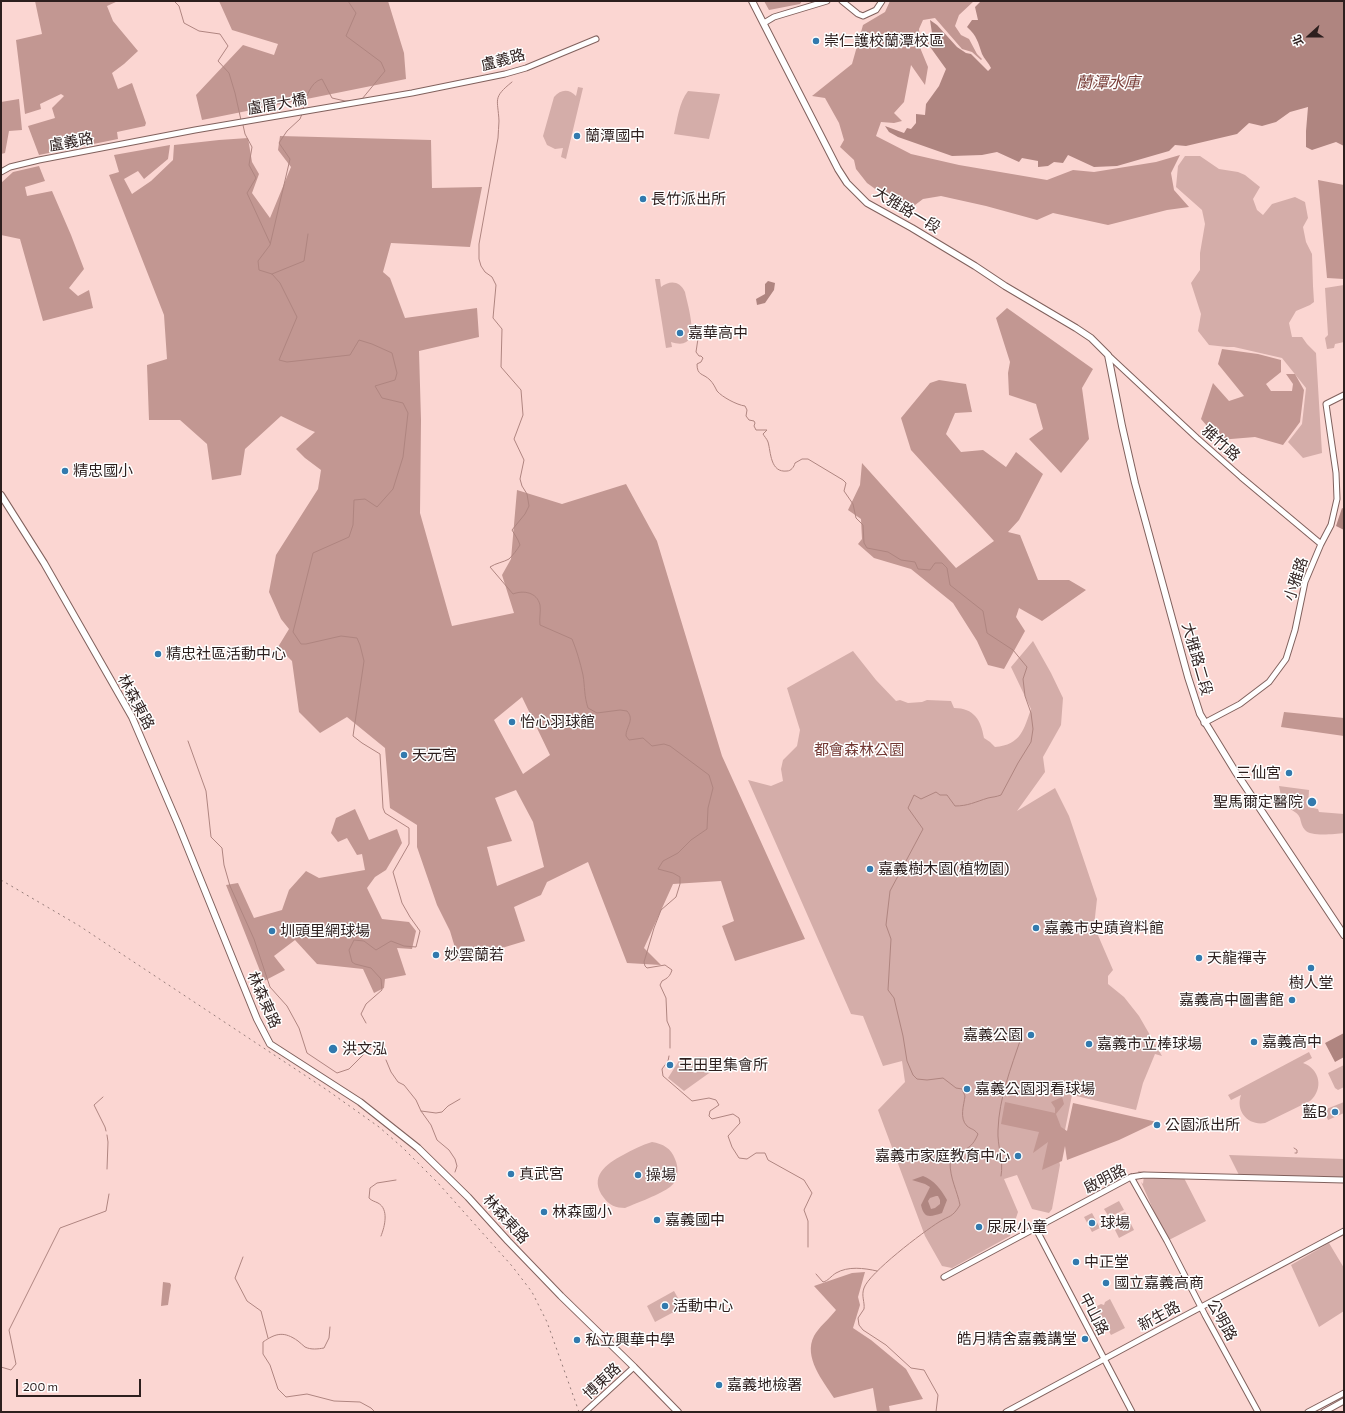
<!DOCTYPE html>
<html>
<head>
<meta charset="utf-8">
<style>
  body { margin:0 }
  #map { position:relative; width:1345px; height:1413px; overflow:hidden; background:#fbd6d2; font-family:Commissioner,"Noto Sans TC",sans-serif }
  canvas { display:block }
  .frame { position:absolute; inset:0; border:2px solid #2d1f1e; pointer-events:none }
  .north { position:absolute; left:1289px; top:16px; width:40px; height:40px; -webkit-text-stroke:3px #fff; paint-order:stroke; rotate:249deg; font-size:11px; font-weight:700; line-height:16px; text-align:center; color:#2d1f1e }
  .north::after { content:''; display:block; margin:auto; width:14px; height:18px; background:#2d1f1e; clip-path:polygon(50% 0,100% 100%,50% 72%,0 100%) }
  .scale { position:absolute; left:16px; top:1379px; width:125px; height:18px; box-sizing:border-box; border:2px solid #2d1f1e; border-top:0; padding-left:5px; font-size:12px; line-height:14px; white-space:nowrap; color:#2d1f1e; -webkit-text-stroke:3px #fff; paint-order:stroke }
</style>
</head>
<body>
<div id="map">
<canvas width="1345" height="1413"></canvas>
<div class="frame"></div>
<div class="north">北</div>
<div class="scale">200 m</div>
</div>
<script>
const g = document.querySelector('canvas').getContext('2d');
g.lineJoin = 'round';
function fillPath(path, color) {
  g.fillStyle = color;
  g.fill(path, 'evenodd');
}
function stroke(path, color, width, dash) {
  g.strokeStyle = color;
  g.lineWidth = width;
  g.lineCap = dash ? 'butt' : 'round';
  g.setLineDash(dash || []);
  g.stroke(path);
}
function label(font, color, halo, rows, align = 'center') {
  g.font = font + ' Commissioner,"Noto Sans TC",sans-serif';
  g.lineWidth = 3;
  g.setLineDash([]);
  g.textBaseline = 'middle';
  g.strokeStyle = halo;
  g.fillStyle = color;
  for (const [text, x, y, turn = 0] of rows) {
    g.save();
    g.translate(x, y);
    g.rotate((+turn || 0) * Math.PI / 180);
    g.textAlign = isNaN(turn) ? turn : align;
    if (halo) g.strokeText(text, 0, 0);
    g.fillText(text, 0, 0);
    g.restore();
  }
}
fillPath(new Path2D(`
  M578 87 583 88 566 159 561 157 563 148 555 149 547 145 543 136 554 97C561 89 569 89 576 96Z
  M688 91 720 94 709 139 674 134C677 121 679 102 688 91Z
  M1185 156H1200L1219 169 1238 172 1245 175 1260 187 1253 199 1257 210 1263 215 1272 204 1295 197 1305 202 1308 218 1303 227 1306 242 1312 254 1313 286 1314 302 1310 305 1296 311 1289 323 1292 337H1302L1307 344 1316 353 1322 453 1303 458 1288 442 1302 424 1306 388 1282 358 1234 347H1227L1209 345 1198 331 1201 314 1191 283 1200 270V253L1205 224 1202 210 1176 187 1178 166Z
  M655 279H660L661 287C670 280 680 281 685 292 688 308 704 353 671 342L672 347 666 348Z
  M1344 285V342L1335 344 1334 348 1327 349 1325 338 1328 335 1325 288Z
  M1033 641 1051 673 1063 698 1061 725 1043 757 1045 772 1017 811 1055 788 1069 816 1097 899 1094 926 1113 970 1108 976V984L1124 997 1139 1016 1162 1056 1155 1054 1143 1083 1136 1110 1072 1095 1059 1160 1060 1165 1052 1209 1049 1213 1032 1209 1017 1175 1004 1179 1018 1212 1010 1236 952 1268 942 1266 925 1236 878 1110 905 1082 902 1061 883 1066 863 1016 851 1014 748 780 771 786 783 781 781 769 783 760 797 746 800 730 787 688 853 651 876 680 896 701 900 700 908 703 922 702 927 700 951 701 954 708C974 708 981 720 984 738L990 742 995 747C1021 745 1024 729 1031 709L1011 667Z
  M1279 786 1309 790 1308 807 1318 809 1319 812 1344 814V833C1334 834 1311 837 1305 830 1302 827 1301 822 1300 818 1297 811 1289 809 1283 806Z
  M1309 1052 1312 1058 1303 1063C1320 1069 1324 1089 1310 1101L1265 1123C1249 1126 1235 1112 1241 1095L1231 1100 1228 1095Z
  M680 1059 712 1071 684 1091 668 1078Z
  M1344 1065V1087L1338 1090 1335 1088 1328 1073Z
  M1344 1102V1113L1328 1120 1324 1110Z
  M652 1142C663 1144 671 1148 675 1159 679 1168 679 1180 670 1187 661 1194 637 1203 625 1208 616 1208 609 1205 604 1198 588 1177 606 1164 623 1155 632 1150 642 1145 652 1142Z
  M1229 1155 1344 1159V1179L1240 1177Z
  M1138 1171 1183 1176 1206 1221 1167 1241 1141 1182 1143 1184 1144 1175 1140 1176Z
  M1119 1201 1124 1210 1109 1217 1104 1209Z
  M1125 1212 1129 1219 1114 1228 1110 1220Z
  M1092 1213 1100 1228 1092 1232 1084 1217Z
  M1130 1222 1134 1230 1119 1238 1115 1230Z
  M1329 1243 1344 1268V1311L1319 1327 1291 1265Z
  M674 1291 683 1307 655 1322 647 1306Z
  M1110 1299 1125 1328 1111 1335 1095 1307 1101 1304 1104 1305 1105 1302Z`), '#d4ada9');
fillPath(new Path2D(`
  M35 1H118L107 6 113 21 138 51 124 64 112 73 118 89 132 83 146 123 145 126 117 132 118 139 39 155 28 126 55 118 52 108 64 96 61 94 40 104 41 109 25 114 16 40 42 34Z
  M219 1H388L404 53 406 79 202 120 196 95 243 45 274 55 278 44 232 30Z
  M764 1H802L800 4 769 10Z
  M890 1H974L959 15 955 26 961 35 969 39 977 54 982 59 981 60 972 52 962 49 935 18 923 20 919 29 921 50 928 67 925 85 911 65 904 102 894 113 902 121 894 123 881 122 876 136 911 154 959 165 1047 180 1073 170 1094 172 1156 162 1180 155 1171 173 1174 190 1189 207 1167 210 1108 225 1053 213 1037 220 986 206 941 196 923 199 911 208 903 209 867 183 856 169 854 160 840 147 844 140 839 123 825 98 812 96 852 64 863 25 885 12Z
  M19 99 22 130 9 131 5 153 1 154V102Z
  M280 136 431 140 432 188 482 187 470 247 391 243 383 272 390 278 405 318 477 308 479 337 419 351 421 420 420 513 452 626 514 613 502 575 511 559 517 490 562 504 626 484 657 541 722 756 805 939 735 961 722 926 734 921 721 881 673 884 644 948 661 965 627 963 588 862 547 882 541 895 514 907 525 941 459 961 450 931 437 905 417 847V825L390 808 385 748 347 717 320 733 299 712 292 661 278 647 289 629 281 619 269 592 276 555 318 489 321 470 305 458 296 449 315 432 310 430 281 416 245 449 241 475 212 480 207 444 180 420H149L147 365 167 359 164 315 109 175 119 172 114 155 170 145 168 159 144 179 138 171 124 179 132 194 151 181 173 160 174 145 219 140 248 138 252 162 259 174 252 193 270 218 291 167 278 150ZM522 697 550 755 523 774 494 720ZM516 790 533 822 544 867 497 886 487 847 512 841 495 798Z
  M39 166 45 181 25 187 27 196 52 191 71 235 84 269 69 288 78 296 89 290 93 308 43 321 20 239 1 235V183L13 172Z
  M1318 180 1344 185V279L1327 278Z
  M1007 308 1093 369 1082 388 1089 439 1061 473 1029 439 1043 429 1036 404 1009 395 1008 373 1010 362 996 318Z
  M1222 349 1258 354 1281 360V372L1266 384 1271 391H1292L1293 384 1286 374H1295L1304 390 1300 422 1283 445 1255 437 1219 440 1201 419 1213 383 1229 401 1244 396 1218 364Z
  M939 380 966 384 972 412 955 413 946 434 961 452 983 450 1006 467 1016 452 1043 474 1019 520 1008 532 1020 535 1038 580H1069L1086 590 1042 621 1019 608 1016 617 1025 631 1004 669 988 665 977 641 953 603 911 569 874 558 858 544 862 539 861 519 848 510 860 485 862 463 956 568 994 541 911 450 901 418 930 383Z
  M1284 712 1344 718V736L1281 727Z
  M355 809 369 840 397 829 402 843 386 870 375 877 367 888 382 919 409 922 416 931 412 949 397 948 406 975 385 979 384 988 374 993 363 969 317 964 295 940 274 956 285 970 264 981 226 885 238 883 254 918 282 910 289 890 306 871 319 878 365 870 362 854 357 855 347 838 338 842 331 833 336 818Z
  M1062 1097 1064 1104 1056 1114 1061 1127 1067 1131 1073 1103 1157 1122 1119 1140 1067 1160 1065 1146 1062 1161 1042 1170 1048 1142 1033 1153 1039 1132 1001 1124 1005 1102 1055 1113V1108L1051 1102Z
  M865 1272 858 1297 860 1305 853 1328 871 1340 906 1369 923 1399 889 1406 890 1412H877L873 1388 834 1398C823 1381 803 1357 814 1336 818 1328 830 1318 836 1310L814 1286 852 1273Z
  M163 1282 170 1283 171 1285 168 1305 161 1306Z`), '#c29792');
fillPath(new Path2D(`
  M981 1H1344V146L1336 142 1312 150 1306 147V131L1308 107 1290 112 1276 122 1262 126 1249 123 1237 134 1186 146 1175 145 1169 151 1117 166 1094 167 1068 155 1063 163 1054 162 1048 166 1038 167V161L1022 158 1019 162 997 152 982 155 952 156 898 137 889 132 885 126 904 133 907 128 911 129 916 123V114L925 115 926 104 939 86 946 69 928 44 932 33 930 20 937 25 957 47 966 53 971 54 988 71 991 68C989 63 984 59 982 54 978 42 977 36 967 27L972 20H978L975 7Z
  M768 281 775 283 774 290 765 303 757 305 756 299 765 294V284Z
  M1342 508 1344 509V530L1336 526Z
  M1344 1033V1057L1335 1062 1325 1043Z
  M923 1176C934 1180 941 1189 947 1200L942 1213C930 1217 924 1219 921 1205L930 1187 925 1184 912 1180ZM936 1196H938L940 1200V1204L935 1208 931 1209 928 1201 930 1198Z`), '#af8580');
stroke(new Path2D(`
  M174 1 179 6 184 23 199 31 220 34 228 46 218 61 229 73 235 93 241 120
  M348 1 356 13 346 36 381 62 385 71 362 99
  M512 82C492 98 498 99 499 121 499 127 498 132 498 138L479 244V259L481 266 485 272 492 277 496 285 493 318 502 329 501 367 521 390 523 415 514 439 524 460 520 479 522 486 527 494 529 506 525 514 512 530 518 540 520 545C517 550 513 555 509 559 504 562 496 563 490 567L513 594C523 590 537 592 540 605 541 611 539 619 540 625L572 639C577 651 580 662 583 675 585 687 584 696 588 708L597 713 620 710 627 711C635 720 626 726 626 736L629 740 643 738 652 746 664 744 670 746 709 775 713 788 708 808 707 829 691 840 678 853 663 861 658 869 673 873 680 877V884L676 897 661 910 654 928 644 962 645 966 647 968 665 965 672 970C670 976 668 978 662 981L660 985 666 998 667 1021 670 1028V1048
  M303 109C306 98 310 82 322 79L332 98 345 101H353
  M302 114 300 119 287 131 279 143 290 159 270 245 258 261 259 270 272 274 280 283 297 317 279 360 287 362 350 355 359 340 372 344 392 353 397 373 395 380 375 386 382 398 403 403 408 413 403 457 393 489 377 507 365 499 354 500 353 525 349 537 313 553 293 632 301 644H306L341 636 357 638 360 645 364 661 353 736 362 743 380 754 383 808 385 813 409 828V844L393 872 402 903 410 917 420 931 416 947 404 946 391 941 376 950 364 941 354 940 349 950 352 962 355 964 371 968 381 979 382 990 366 1004 361 1014 366 1023
  M243 125 245 134 252 147 249 165 256 178 247 193 270 243
  M272 274 304 261 308 234
  M700 325 696 352 699 356H701L703 358 701 362 697 364C697 376 703 373 710 380 713 383 715 387 717 391 722 397 737 405 745 406L747 410 746 416 749 420 754 421 755 423 754 426 756 430H767L763 434C764 436 767 439 768 442 771 452 770 473 787 471 791 471 794 467 795 463L802 459H808L843 480 846 483 844 491 853 504 856 518 863 525 864 543 867 548 888 552 901 560 915 562 918 569 930 570 935 563H942L947 568 950 585 983 611 987 633 1013 650 1027 667 1023 679 1025 696 1031 713 1033 729 1031 742 1018 763 1001 795C996 797 992 797 988 798 975 802 968 806 955 806L947 795H940L936 792 921 799 914 795 908 808 923 829 890 891 886 925 891 939 888 990 894 998 903 1036 907 1061 913 1075 917 1079 927 1080 943 1078 956 1088 962 1089 965 1096C964 1105 959 1118 967 1126 972 1130 973 1128 978 1134 973 1146 969 1147 960 1153 956 1155 953 1159 950 1162 950 1179 957 1190 960 1205 952 1218 950 1215 939 1222 923 1232 869 1273 864 1288 861 1296 865 1302 864 1309L858 1318 859 1325 863 1330 886 1345 911 1368 924 1370 938 1395 936 1412
  M188 741 206 791 211 837 222 848 224 865 230 886 254 939 270 987 287 1006 299 1028 307 1053 337 1073 349 1069 376 1042
  M669 1056 668 1061 662 1069 663 1076 692 1101 709 1098 716 1100 719 1105 710 1111 709 1116 712 1119 733 1114 739 1118 740 1123 728 1136 732 1147 739 1158 747 1159 756 1153H765L768 1160 804 1180 812 1193 804 1210 808 1221V1247
  M386 1060 391 1072 398 1082 404 1085 416 1100 421 1111 431 1125 437 1140 449 1150 455 1159 457 1166 455 1172
  M103 1097 94 1105 105 1127 106 1131
  M421 1111 436 1113 442 1112 448 1106 460 1099
  M1294 1148 1297 1150V1153H1295
  M107 1169 108 1142 107 1135
  M1001 1176C1004 1161 997 1146 998 1130 999 1098 1011 1068 1021 1038
  M381 1236C385 1226 389 1209 378 1203 374 1201 372 1201 369 1198L370 1188 377 1183 396 1180
  M243 1257 235 1278 247 1301 261 1311 268 1338
  M816 1274 823 1282C828 1281 831 1276 836 1273 848 1266 864 1268 877 1271
  M330 1327 329 1338 324 1348C318 1349 311 1350 305 1347 303 1345 300 1343 298 1341 284 1331 276 1333 263 1342V1354L270 1365 278 1389 286 1397 307 1394 334 1401 360 1402 371 1408 375 1412
  M1 1367 11 1370 16 1364 9 1330 60 1228 106 1211 109 1194`), '#af8580', 1);
const minor = new Path2D(`
  M842 1 858 14 863 16 876 10 882 1
  M764 23 774 17 827 1
  M1 172 10 167 39 160 195 130 412 93 505 74 526 68 596 39
  M1108 355 1197 438 1241 477 1321 544
  M1204 723 1240 704 1269 682 1286 659 1295 630 1305 582 1321 544 1331 525 1337 499 1336 473 1326 404 1344 395
  M1131 1177 1167 1241 1205 1315 1258 1412
  M1035 1227 1132 1412
  M944 1277 1131 1177 1144 1175 1344 1180
  M585 1412 634 1367
  M1006 1412 1158 1330 1344 1231
  M1308 1412 1344 1393
  M1324 1412 1344 1401`);
const major = new Path2D(`
  M752 1 838 169 847 183 867 203 912 228 975 266 1005 286 1076 328 1091 338 1108 355 1122 426 1135 483 1188 677 1200 714 1235 771 1344 935
  M1 495 44 563 132 717 178 824 257 1019 270 1044 360 1102 418 1148 468 1197 508 1241 561 1296 634 1367 678 1412`);
stroke(minor, '#80615d', 7);
stroke(major, '#80615d', 8);
stroke(minor, '#fff', 5);
stroke(major, '#fff', 6);
stroke(new Path2D(`
  M1 880 78 925 327 1090 379 1127 403 1148 438 1183 512 1266 532 1292 547 1322 579 1412`), '#947b78', 1, [2, 4]);
for (const [x, y, r, color] of [
  [816,41,4,"#327aae"],
  [577,136,4,"#327aae"],
  [643,199,4,"#327aae"],
  [680,333,4,"#327aae"],
  [65,471,4,"#327aae"],
  [158,654,4,"#327aae"],
  [512,722,4,"#327aae"],
  [404,755,4,"#327aae"],
  [1289,773,4,"#327aae"],
  [1312,802,5,"#327aae"],
  [870,869,4,"#327aae"],
  [1036,928,4,"#327aae"],
  [272,931,4,"#327aae"],
  [436,955,4,"#327aae"],
  [1199,958,4,"#327aae"],
  [1311,968,4,"#327aae"],
  [1292,1000,4,"#327aae"],
  [1031,1035,4,"#327aae"],
  [1254,1042,4,"#327aae"],
  [1089,1044,4,"#327aae"],
  [333,1049,5,"#327aae"],
  [670,1065,4,"#327aae"],
  [967,1089,4,"#327aae"],
  [1335,1112,4,"#327aae"],
  [1157,1125,4,"#327aae"],
  [1018,1156,4,"#327aae"],
  [511,1174,4,"#327aae"],
  [638,1175,4,"#327aae"],
  [544,1212,4,"#327aae"],
  [657,1220,4,"#327aae"],
  [1092,1223,4,"#327aae"],
  [979,1227,4,"#327aae"],
  [1076,1262,4,"#327aae"],
  [1106,1283,4,"#327aae"],
  [665,1306,4,"#327aae"],
  [1085,1339,4,"#327aae"],
  [577,1340,4,"#327aae"],
  [719,1385,4,"#327aae"]
]) {
  const dot = new Path2D();
  dot.arc(x, y, r, 0, 2 * Math.PI);
  g.fillStyle = color;
  g.fill(dot);
  stroke(dot, '#fff', 1.5);
}
label('15px', '#2d1f1e', '#fff', [
  ["崇仁護校蘭潭校區",824,41],
  ["蘭潭國中",585,136],
  ["長竹派出所",651,199],
  ["嘉華高中",688,333],
  ["精忠國小",73,471],
  ["精忠社區活動中心",166,654],
  ["怡心羽球館",520,722],
  ["天元宮",412,755],
  ["三仙宮",1281,773,"right"],
  ["聖馬爾定醫院",1303,802,"right"],
  ["嘉義樹木園(植物園)",878,869],
  ["嘉義市史蹟資料館",1044,928],
  ["圳頭里網球場",280,931],
  ["妙雲蘭若",444,955],
  ["天龍禪寺",1207,958],
  ["樹人堂",1311,983,"center"],
  ["嘉義高中圖書館",1284,1000,"right"],
  ["嘉義公園",1023,1035,"right"],
  ["嘉義高中",1262,1042],
  ["嘉義市立棒球場",1097,1044],
  ["洪文泓",342,1049],
  ["王田里集會所",678,1065],
  ["嘉義公園羽看球場",975,1089],
  ["藍B",1327,1112,"right"],
  ["公園派出所",1165,1125],
  ["嘉義市家庭教育中心",1010,1156,"right"],
  ["真武宮",519,1174],
  ["操場",646,1175],
  ["林森國小",552,1212],
  ["嘉義國中",665,1220],
  ["球場",1100,1223],
  ["尿尿小童",987,1227],
  ["中正堂",1084,1262],
  ["國立嘉義高商",1114,1283],
  ["活動中心",673,1306],
  ["皓月精舍嘉義講堂",1077,1339,"right"],
  ["私立興華中學",585,1340],
  ["嘉義地檢署",727,1385]
], 'left');
label('15px', '#2d1f1e', '#fff', [
  ["盧義路",503,60,-15],
  ["盧厝大橋",277,104,-10],
  ["盧義路",71,142,-10],
  ["大雅路一段",907,210,31],
  ["雅竹路",1221,443,42],
  ["小雅路",1296,579,-72],
  ["大雅路二段",1197,659,74],
  ["林森東路",136,702,62],
  ["林森東路",264,1000,66],
  ["啟明路",1105,1179,-27],
  ["林森東路",506,1219,48],
  ["中山路",1094,1314,63],
  ["新生路",1159,1316,-28],
  ["公明路",1222,1320,61],
  ["博東路",602,1381,-43]
]);
label('15px', '#723833', '#fff', [
  ["都會森林公園",859,750]
]);
label('italic 16px', '#7b403b', '#fff', [
  ["蘭潭水庫",1108,83]
]);
</script>
</body>
</html>
